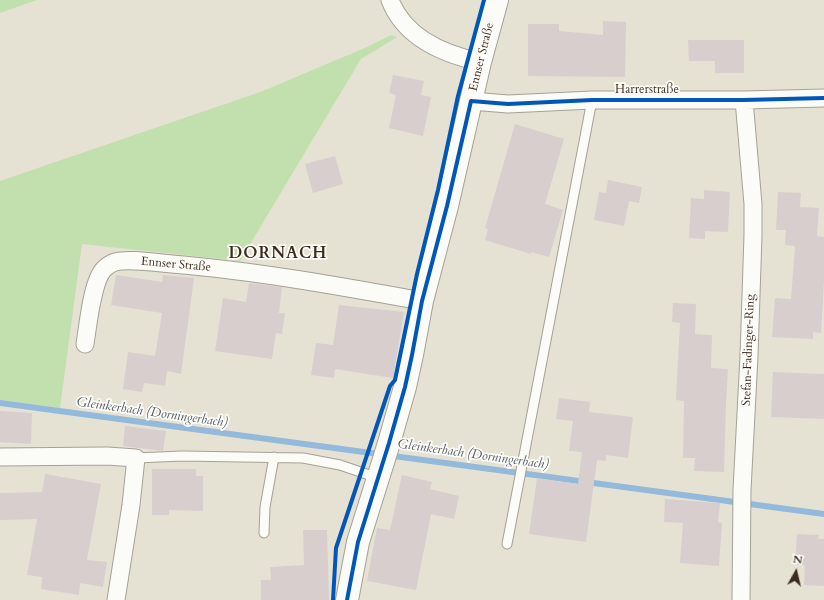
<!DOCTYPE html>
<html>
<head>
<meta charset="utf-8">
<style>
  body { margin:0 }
  #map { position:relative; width:824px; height:600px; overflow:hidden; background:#e5e2d3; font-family:Cardo,serif }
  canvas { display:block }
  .north { position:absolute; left:776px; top:552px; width:40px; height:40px; -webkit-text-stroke:3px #fdfcf7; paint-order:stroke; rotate:8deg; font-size:11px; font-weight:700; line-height:16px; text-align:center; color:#3b2a1e }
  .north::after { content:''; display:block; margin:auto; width:14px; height:18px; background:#3b2a1e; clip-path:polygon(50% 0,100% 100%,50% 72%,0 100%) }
</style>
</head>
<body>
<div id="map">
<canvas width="824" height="600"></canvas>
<div class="north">N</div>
</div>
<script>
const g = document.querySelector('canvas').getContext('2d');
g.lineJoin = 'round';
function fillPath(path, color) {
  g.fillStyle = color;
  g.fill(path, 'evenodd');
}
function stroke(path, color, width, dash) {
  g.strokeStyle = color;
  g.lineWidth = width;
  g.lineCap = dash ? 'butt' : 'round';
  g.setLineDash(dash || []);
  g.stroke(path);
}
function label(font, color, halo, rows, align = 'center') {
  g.font = font + ' Cardo,serif';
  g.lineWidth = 3.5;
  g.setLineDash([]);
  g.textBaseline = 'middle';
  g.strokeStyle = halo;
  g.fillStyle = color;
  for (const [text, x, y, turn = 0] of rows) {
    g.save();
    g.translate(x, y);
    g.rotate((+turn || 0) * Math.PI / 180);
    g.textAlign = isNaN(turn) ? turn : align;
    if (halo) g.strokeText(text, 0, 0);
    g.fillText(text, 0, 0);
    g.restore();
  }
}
fillPath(new Path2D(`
  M0 0H37L0 13Z
  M391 35 397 37 361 59 240 261 82 244 60 408 0 400V181L263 91 367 47Z`), '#c2dfae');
stroke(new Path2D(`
  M0 403 824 514`), '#93b9db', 6);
fillPath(new Path2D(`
  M603 21 626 22 625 77 528 76V24H559V31L603 35Z
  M688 40H744V73H715V61H689Z
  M393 75 424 81 421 95 431 97 423 136 389 128 396 95 389 93Z
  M515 124 564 139 545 204 563 210 549 257 531 252V254L485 240 488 229 485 228Z
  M335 156 343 184 313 193 305 164Z
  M608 180 642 187 639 203 629 201 624 226 594 220 599 192 606 193Z
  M704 190 730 192 728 232 705 231V239L689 238 691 198 704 199Z
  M778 192 801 193 800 207 819 208 817 236 824 237V281L821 333 813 332V339L772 337 775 298 791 299 795 246 785 245 786 230H776Z
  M116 275 162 282 163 275 194 278 181 374 167 371 165 386 144 383 142 392 123 389 128 352 155 356 162 313 111 305Z
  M249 283 282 287 279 313H285L282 334 276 333 272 359 215 351 223 298 246 302Z
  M673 303 696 304 695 334 712 335 711 368 728 369 726 403 724 472 694 471 695 458H683L684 401 676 400 680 323 672 322Z
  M339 305 404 312 393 378 335 369 334 378 311 375 316 343 333 345Z
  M773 372 824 374V419L771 417Z
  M559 398 590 402 589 412 633 417 628 458 606 455V461L597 460 586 542 529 534 537 478 578 484 582 452 569 451 573 421 556 419Z
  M0 411 32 413 31 444 0 442Z
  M125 426 166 431 163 451 123 446Z
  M152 469H196V476H203V511L169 510V515H152Z
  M45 474 101 484 87 560 107 562 103 587 80 583 79 595 41 589 42 577 27 575 37 519 0 520V493L42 492Z
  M402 475 432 482 430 489 459 496 454 519 431 514 416 590 367 581 377 528 390 530Z
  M665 499 720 503 718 522 722 523 719 566 680 563 683 523 664 522Z
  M303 530H327L329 600H261V580H271L270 567 304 565Z
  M797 534 819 535 818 539H824V586L804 585 805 565H795Z`), '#d8cece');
const service = new Path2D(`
  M136 458 182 456 303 458 340 465 378 478
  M264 533 265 507 274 457
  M507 544 592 100`);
const minor = new Path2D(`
  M390 0C404 37 443 54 480 62
  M471 101 508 104 592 100H744L824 98
  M85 344C88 326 92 281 104 269 107 266 112 263 115 262 130 258 156 263 172 264 256 271 339 286 422 301
  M0 457 107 456 136 458 131 505 116 600
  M741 600 742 490 749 356 753 235V204L744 100`);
const tertiary = new Path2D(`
  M347 600 358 542 389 443 405 387 412 355 422 301 447 206 480 62 497 0`);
stroke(service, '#a4a196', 11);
stroke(minor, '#a4a196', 19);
stroke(tertiary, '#a4a196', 24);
stroke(service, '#fbfbf8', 9);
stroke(minor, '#fbfbf8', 17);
stroke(tertiary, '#fbfbf8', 22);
stroke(new Path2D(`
  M333 600 336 548 390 386 395 380 417 274 438 190 458 96 484 0
  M347 600 358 542 389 443 405 387 412 355 422 301 447 206 471 101 508 104 592 100H744L824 98`), '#0057b8', 4);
label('12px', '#3b2a1e', '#fdfcf7', [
  ["Ennser Straße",482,57,-76],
  ["Harrerstraße",647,90],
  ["Ennser Straße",176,265,5],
  ["Stefan-Fadinger-Ring",749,350,-88]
]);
label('italic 13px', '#505c6b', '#fdfcf7', [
  ["Gleinkerbach (Dorningerbach)",152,413,8],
  ["Gleinkerbach (Dorningerbach)",473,455,8]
]);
g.letterSpacing = '1px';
label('bold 16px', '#3b2a1e', '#fdfcf7', [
  ["DORNACH",278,254]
]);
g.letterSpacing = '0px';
</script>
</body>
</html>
